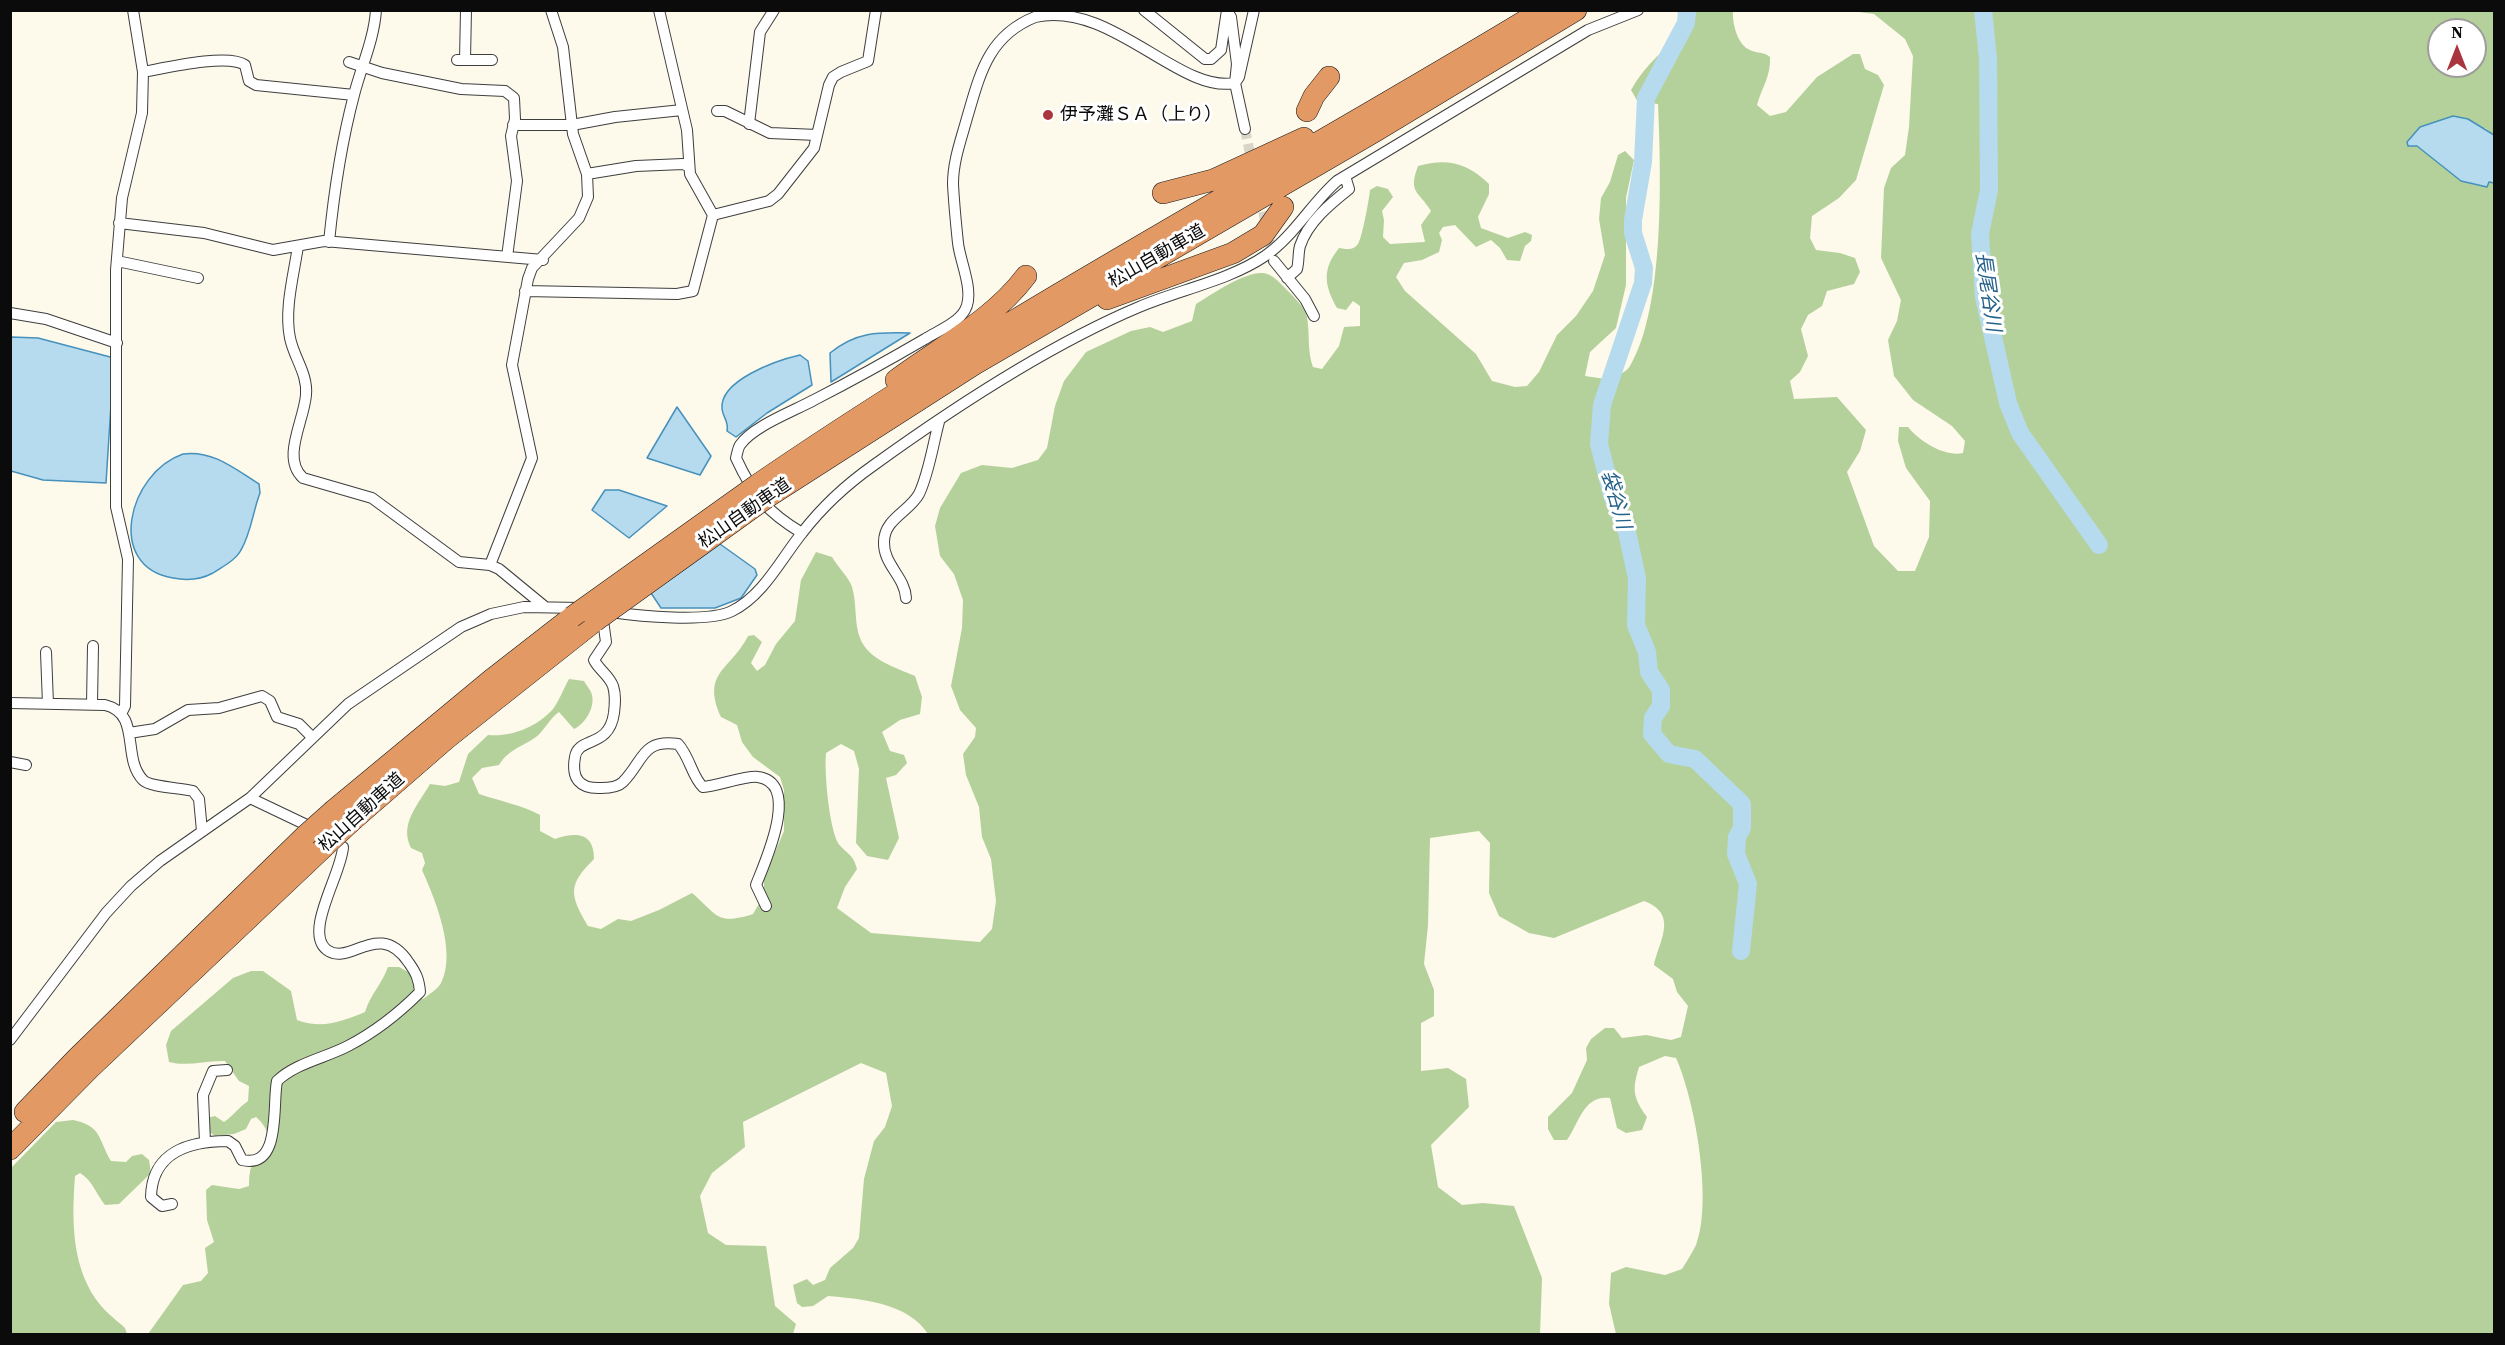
<!DOCTYPE html>
<html>
<head>
<meta charset="utf-8">
<style>
  body { margin:0 }
  #map { position:relative; width:2505px; height:1345px; overflow:hidden; background:#fdf9eb; font-family:"Source Serif 4",serif }
  canvas { display:block }
  .frame { position:absolute; inset:0; border:12px solid #0b0b0b; pointer-events:none }
  .north { position:absolute; left:2427px; top:18px; width:60px; height:60px; box-sizing:border-box; background:#fff; border:2px solid #9d9d9d; border-radius:50%; rotate:0deg; font-size:16px; font-weight:700; line-height:24px; text-align:center; color:#0b0b0b }
  .north::after { content:''; display:block; margin:auto; width:21px; height:27px; background:#a9353e; clip-path:polygon(50% 0,100% 100%,50% 72%,0 100%) }
</style>
</head>
<body>
<div id="map">
<canvas width="2505" height="1345"></canvas>
<div class="frame"></div>
<div class="north">N</div>
</div>
<script>
const g = document.querySelector('canvas').getContext('2d');
g.lineJoin = 'round';
function fillPath(path, color) {
  g.fillStyle = color;
  g.fill(path, 'evenodd');
}
function stroke(path, color, width, dash) {
  g.strokeStyle = color;
  g.lineWidth = width;
  g.lineCap = dash ? 'butt' : 'round';
  g.setLineDash(dash || []);
  g.stroke(path);
}
function label(font, color, halo, rows, align = 'center') {
  g.font = font + ' "Source Serif 4","Noto Sans JP",serif';
  g.lineWidth = 6;
  g.setLineDash([]);
  g.textBaseline = 'middle';
  g.strokeStyle = halo;
  g.fillStyle = color;
  for (const [text, x, y, turn = 0] of rows) {
    g.save();
    g.translate(x, y);
    g.rotate((+turn || 0) * Math.PI / 180);
    g.textAlign = isNaN(turn) ? turn : align;
    if (halo) g.strokeText(text, 0, 0);
    g.fillText(text, 0, 0);
    g.restore();
  }
}
fillPath(new Path2D(`
  M1696 11H1733C1732 22 1737 43 1748 49 1756 54 1764 51 1770 57 1771 76 1762 87 1757 105L1770 116 1786 112 1817 77 1853 54H1860L1865 69 1878 75 1884 85 1856 180 1839 198 1812 216 1810 238 1816 250 1840 253 1855 258 1860 272 1854 284 1827 291 1822 306 1808 315 1801 329 1808 356 1800 372 1790 381 1794 399 1837 397 1866 430 1860 451 1847 472 1874 546 1898 571H1915L1929 537 1930 501 1906 468 1898 441 1899 427H1908C1920 442 1945 457 1963 453L1965 441 1952 426 1913 400 1894 376 1888 340 1897 321 1901 300 1881 258 1884 188 1891 168 1905 155 1909 127 1913 56 1905 39 1874 14 1851 11H2494V135L2485 128 2417 146 2461 181 2494 183V1334H1616L1609 1304 1611 1273 1626 1267 1665 1275 1682 1269C1687 1261 1692 1253 1696 1245 1713 1202 1695 1100 1676 1058L1665 1056 1639 1067C1632 1089 1633 1098 1647 1117L1642 1130 1626 1133 1617 1128 1610 1098C1584 1094 1579 1123 1567 1140H1554L1548 1129V1117L1572 1093 1587 1060 1586 1048 1591 1039 1605 1028H1614L1622 1038 1646 1035 1671 1040 1681 1037 1688 1006 1677 992 1673 979 1654 965C1659 941 1679 914 1644 901L1554 938 1529 933 1499 916 1489 893 1490 843 1479 831 1430 838 1428 925 1424 964 1434 990V1016L1421 1023V1071L1448 1068 1466 1079 1469 1107 1431 1145 1438 1187 1462 1205 1483 1203 1514 1206 1542 1278 1540 1334H928C908 1303 863 1299 828 1296L813 1306 802 1307 797 1303 793 1285 807 1279 813 1285 825 1280 830 1268 853 1248 859 1238 864 1179 874 1141 885 1127 892 1106 886 1073 861 1063 743 1122 745 1147 712 1173 700 1196 708 1233 726 1245 766 1246 775 1306 796 1324 793 1334H148L183 1285 201 1281 208 1273 205 1248 214 1242 207 1220 206 1190 212 1185 239 1189 249 1186C249 1182 249 1176 250 1172 254 1153 283 1141 256 1117L251 1119 246 1129 234 1134 215 1136 204 1128 206 1118 215 1116 224 1122C234 1115 238 1108 248 1101L249 1086 239 1081 225 1061C206 1060 188 1067 169 1062L166 1045 171 1031 233 978 251 971H263L291 991 297 1020C322 1029 341 1022 365 1012 370 995 382 984 388 967H399L410 973 415 990 423 999C428 995 438 989 441 983 457 952 435 899 422 870L425 863 422 853 411 848C399 824 418 805 430 784L445 786 459 782 468 754 488 735C512 737 537 727 553 709 559 701 564 688 569 679L584 681C586 685 591 690 592 695 595 708 585 724 574 729L559 712C549 719 544 731 536 737 522 747 509 749 499 765L482 768 472 778 479 794C499 801 522 805 540 815V831L555 839C576 832 594 832 594 859 568 885 569 894 588 926L601 929 618 919 631 921 659 910 692 893C717 914 716 926 753 914L764 895V878L784 831V790L780 777 753 757 742 742 737 725 721 717C701 672 730 671 748 636L754 635 762 642 751 663 757 671 765 665 776 644 795 621 801 580 816 552 832 557C837 566 850 579 852 587 857 603 854 623 860 638 868 660 897 668 915 676L922 697 920 714 900 720 882 732 890 751 904 755 907 763 896 775 886 778 899 838 888 860 867 856 856 843 859 769 854 751 841 744 826 753C824 771 829 827 838 843 846 854 853 853 857 869L845 887 837 908 871 933 980 942 992 929 996 901 991 859 982 837 979 807 966 775 963 754 975 737 976 728 960 710 951 686 962 628 963 600 954 574 940 556 935 526 940 508 961 473 982 465 1012 468 1038 460 1047 448 1055 406 1064 381 1086 352 1131 331 1150 327 1163 332 1192 321 1196 304C1211 295 1245 271 1263 273 1273 274 1281 284 1288 291 1295 298 1305 308 1307 317 1310 334 1307 351 1313 367L1322 369 1339 346 1344 327 1360 326V306L1353 301 1346 310 1337 308C1324 285 1322 269 1339 248 1346 249 1353 251 1358 244 1362 238 1369 200 1370 190L1377 186 1388 189 1393 197 1382 211 1384 220 1383 237 1390 244 1425 242 1421 225 1431 211C1418 190 1408 193 1418 166 1446 158 1467 162 1489 184V194L1478 217 1481 228 1508 238 1525 232 1532 235 1531 241 1525 246 1520 261 1507 260 1500 248 1491 240 1476 247 1455 225 1443 227 1439 233 1442 240 1439 252 1422 260 1404 263 1396 277 1405 291 1476 354 1492 381 1515 387 1527 386 1539 372 1557 335 1576 316 1593 291 1605 255 1599 219 1601 198 1610 182 1618 155 1625 151 1634 160 1626 198V285L1616 328 1590 352 1585 376 1612 380C1617 376 1626 372 1630 366 1665 307 1661 173 1658 104L1638 102 1631 90C1645 65 1667 45 1691 29ZM2439 30H2475V66H2439Z
  M73 1120C102 1126 98 1139 111 1161L126 1162 132 1156 142 1154 149 1160 151 1173 119 1204 105 1205C96 1194 93 1181 80 1173L75 1176C72 1217 71 1262 95 1298 103 1310 115 1319 125 1328L127 1334H11L10 1169 56 1122Z`), '#b5d19b');
const water = new Path2D(`
  M2453 116 2468 119 2494 135V183L2489 182 2487 187 2461 181 2417 146H2408L2407 142 2420 127Z
  M910 333 831 382 830 353C856 332 877 332 910 333Z
  M11 337 38 338 114 358 106 483 43 480 11 471Z
  M800 355 808 361 812 385 767 413 736 437 727 431C729 421 723 418 722 409 719 380 778 360 800 355Z
  M677 407 711 456 700 475 647 458Z
  M183 454C213 450 235 469 259 484L260 493C253 511 251 533 241 550 236 560 222 567 213 573 200 580 188 581 173 578 105 567 128 473 183 454Z
  M605 490H619L667 506 629 538 592 510Z
  M720 544 755 569 757 575 741 598 715 608H661L651 593Z`);
fillPath(water, '#b6dbee');
stroke(water, '#4691bc', 1.5);
stroke(new Path2D(`
  M1687 10 1686 23 1646 98 1643 162 1633 220V233L1644 268 1643 283 1602 405 1599 444 1612 495 1627 532 1637 578 1636 625 1647 652 1649 672 1661 690V706L1653 718 1652 734 1669 754 1695 759 1742 804V828L1737 837 1736 854 1748 884 1741 951
  M1983 10 1988 59 1989 190 1980 234 1984 297 2008 403 2020 433 2099 545`), '#b6dbee', 18);
stroke(new Path2D(`
  M1245 129 1252 164
  M1260 197 1273 257`), '#d9d5c9', 10, [10, 5]);
const minor = new Path2D(`
  M1144 10 1205 59H1211L1221 50 1227 10
  M1227 11 1231 17 1237 64 1235 83 1245 129
  M457 60H492
  M465 60 466 10
  M349 62 382 73 461 89 505 91 514 98 515 119 511 136 517 181 507 257
  M143 72C165 68 228 53 245 65L249 81 256 85 354 95
  M717 111H725L770 133 817 135
  M749 124 760 32 774 10
  M513 125H572L615 117 682 110
  M587 174 636 166 683 164 688 166
  M713 215 769 201 778 194 814 148 829 85 833 77 841 72 868 61 876 10
  M119 223 204 233 273 250 324 241 543 260
  M329 242C334 192 341 144 354 95 361 67 374 40 376 10
  M298 246C294 274 284 309 290 338 294 358 308 374 306 395 304 421 281 458 303 478L372 498 459 562 490 565 499 569 544 606
  M117 261 198 278
  M1274 261 1305 299 1314 316
  M1287 278 1297 269C1299 262 1298 253 1300 246 1308 222 1330 204 1349 189L1345 176
  M525 291 677 294 693 291 713 215 690 174 687 130 659 10
  M10 313 46 319 117 343
  M802 533C767 512 753 495 736 458 737 454 738 448 740 445 753 426 794 411 814 400 851 381 889 360 925 339 938 331 958 323 965 310 975 292 960 262 958 243 956 224 954 204 953 184 953 161 961 140 967 118 980 74 988 36 1035 17 1111 0 1179 94 1235 83L1239 77 1254 10
  M490 565 532 458 512 365 528 279 532 268 579 218 588 197 587 174 573 134 563 47 551 10
  M906 598C905 577 883 564 884 542 884 519 909 512 919 494 929 473 933 444 939 422
  M611 612C638 616 708 623 732 611 763 596 781 559 802 533 822 507 847 484 874 465 953 408 1049 345 1139 307 1179 290 1230 280 1265 256 1294 236 1311 204 1337 181L1588 30 1638 10
  M602 613 606 642 594 660C599 670 609 675 613 686 616 695 615 704 614 713 609 749 578 736 575 757 571 779 580 789 601 788 608 788 618 787 623 782 644 761 641 739 678 744 690 757 692 777 703 787 718 786 747 775 758 777 802 783 764 864 756 885L766 906
  M46 652 48 704
  M10 703 105 705C142 714 121 757 143 780 149 787 182 788 193 791L199 799 202 831
  M92 704 93 646
  M122 712 125 706 128 559 116 507V270L122 198 142 113 143 72 133 10
  M129 733 155 729 188 710 219 708 262 696 270 701 277 717 299 724 312 737
  M10 762 26 765
  M250 798 315 829
  M10 1040 106 913 131 886 160 861 250 798 348 704 461 627 491 614 524 607 580 608
  M205 1142 203 1095 213 1071 227 1070
  M172 1204 162 1206 151 1197C152 1152 189 1141 228 1141L235 1146 242 1160C282 1169 272 1105 277 1081 296 1063 325 1058 348 1046 375 1032 399 1013 420 992 419 979 416 973 409 963 379 918 350 967 327 950 303 932 342 873 343 847L330 839`);
const motorway = new Path2D(`
  M1307 111 1314 96 1329 77
  M1163 193 1213 180 1304 138
  M1107 299 1233 253 1263 235 1283 207
  M896 380C939 348 993 320 1026 276
  M757 485C1009 312 1281 169 1543 10
  M766 498 975 364 1374 132 1576 10
  M334 810 491 680 572 617
  M354 819 446 739 595 621
  M25 1112 77 1058 306 835
  M10 1149 90 1068 326 845`);
stroke(minor, '#3e3e3e', 12);
stroke(motorway, '#1c1c1c', 22);
stroke(minor, '#fff', 10);
stroke(motorway, '#e29964', 21);
const motorwayBridge = new Path2D(`
  M572 617 757 485
  M595 621 766 498
  M306 835 334 810
  M326 845 354 819`);
stroke(motorwayBridge, '#1c1c1c', 22, []);
stroke(motorwayBridge, '#e29964', 21);
for (const [x, y, r, color] of [
  [1048,115,6,"#a9353e"]
]) {
  const dot = new Path2D();
  dot.arc(x, y, r, 0, 2 * Math.PI);
  g.fillStyle = color;
  g.fill(dot);
  stroke(dot, '#fff', 2);
}
label('18px', '#0b0b0b', '#fff', [
  ["伊予灘ＳＡ（上り）",1060,115]
], 'left');
label('18px', '#0b0b0b', '#fff', [
  ["松山自動車道",1157,257,-30],
  ["松山自動車道",745,514,-35],
  ["松山自動車道",362,813,-42]
]);
label('italic 20px', '#24628c', '#fff', [
  ["長尾谷川",1987,292,82],
  ["袋谷川",1615,500,74]
]);
</script>
</body>
</html>
